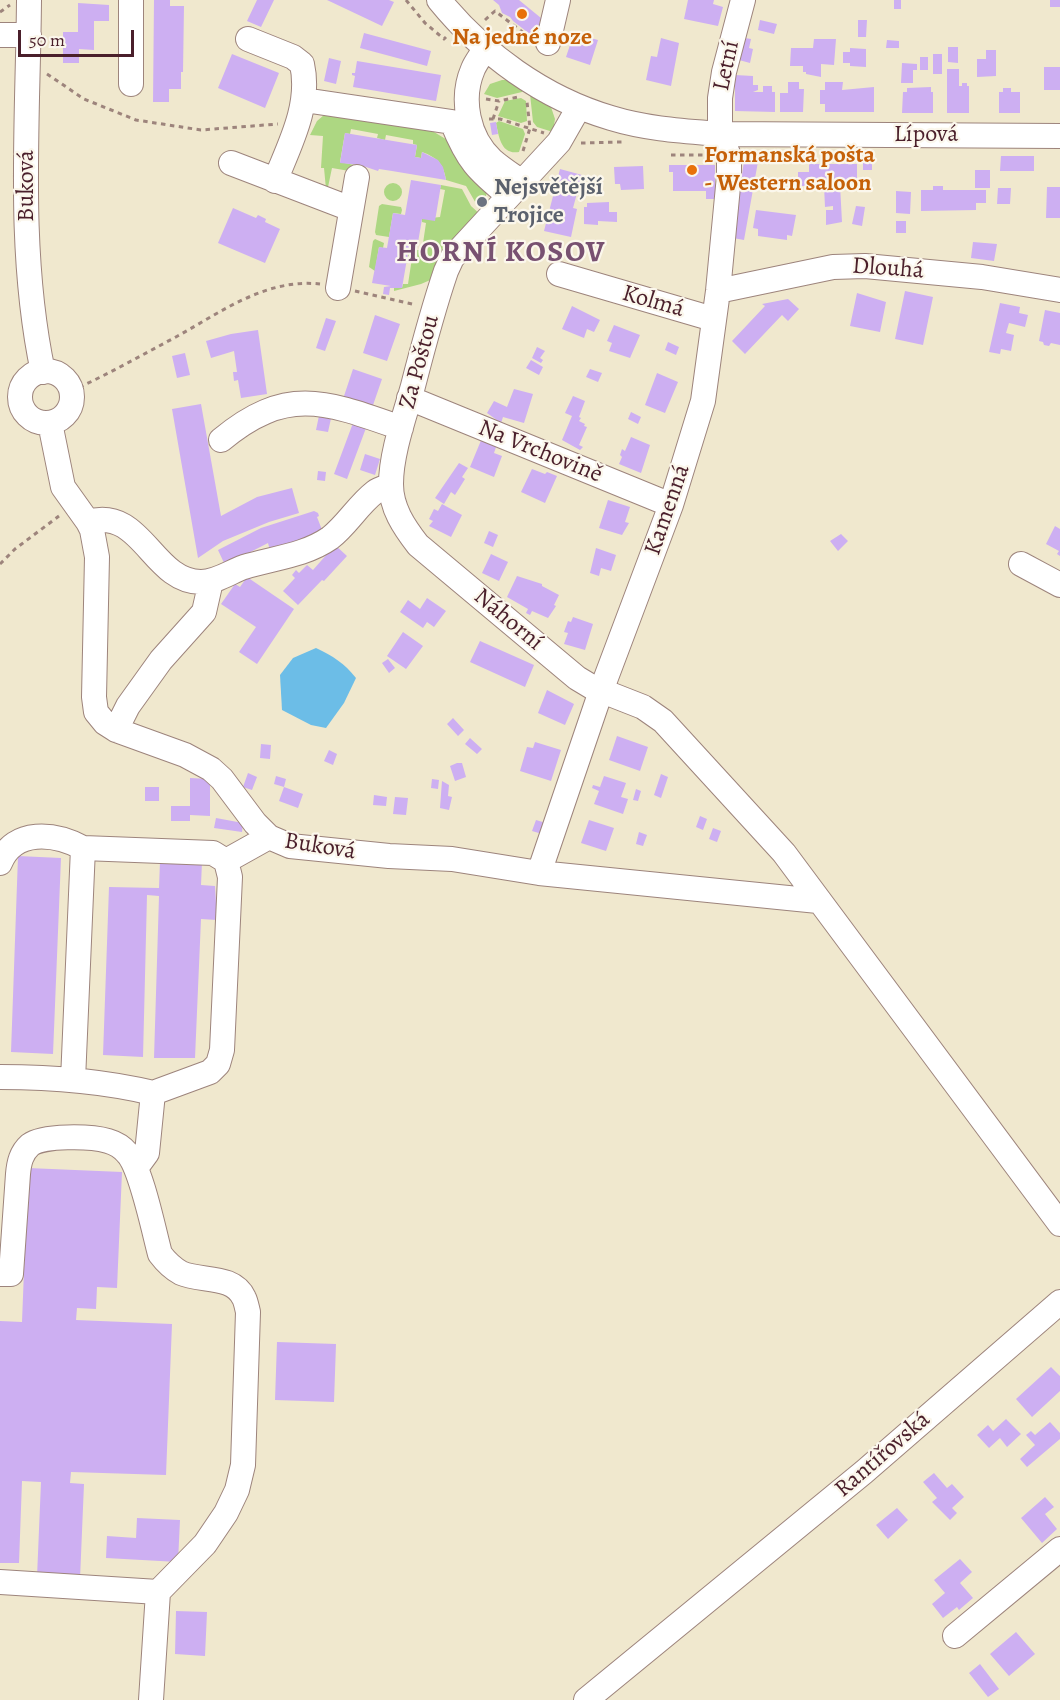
<!DOCTYPE html>
<html>
<head>
<meta charset="utf-8">
<style>
  body { margin:0 }
  #map { position:relative; width:1060px; height:1700px; overflow:hidden; background:#f0e8ce; font-family:Alegreya,serif }
  canvas { display:block }
  .scale { position:absolute; left:18px; top:30px; width:116px; height:27px; box-sizing:border-box; border:3px solid #4a1f2b; border-top:0; padding-left:8px; font-size:18px; line-height:21px; white-space:nowrap; color:#4a1f2b; -webkit-text-stroke:4px #fbf7ec; paint-order:stroke }
</style>
</head>
<body>
<div id="map">
<canvas width="1060" height="1700"></canvas>
<div class="scale">50 m</div>
</div>
<script>
const g = document.querySelector('canvas').getContext('2d');
g.lineJoin = 'round';
function fillPath(path, color) {
  g.fillStyle = color;
  g.fill(path, 'evenodd');
}
function stroke(path, color, width, dash) {
  g.strokeStyle = color;
  g.lineWidth = width;
  g.lineCap = dash ? 'butt' : 'round';
  g.setLineDash(dash || []);
  g.stroke(path);
}
function label(font, color, halo, rows, align = 'center') {
  g.font = font + ' Alegreya,serif';
  g.lineWidth = 4.5;
  g.setLineDash([]);
  g.textBaseline = 'middle';
  g.strokeStyle = halo;
  g.fillStyle = color;
  for (const [text, x, y, turn = 0] of rows) {
    g.save();
    g.translate(x, y);
    g.rotate((+turn || 0) * Math.PI / 180);
    g.textAlign = isNaN(turn) ? turn : align;
    if (halo) g.strokeText(text, 0, 0);
    g.fillText(text, 0, 0);
    g.restore();
  }
}
fillPath(new Path2D(`
  M502 80H507L525 88 522 92 497 98 484 94 490 84Z
  M530 94 550 104 555 119 553 132 537 127 533 122Z
  M521 98 526 101 527 121 521 123 498 116 505 101Z
  M324 115 429 129 454 144 487 193 485 198H479L478 207 466 186 446 180C444 165 437 157 422 152L421 158 415 157 417 145 413 144V140L386 135 385 140 377 138 378 134 351 129 350 134 345 133 340 162 364 167 363 171 361 173 332 168 328 187 326 189 324 168H321L323 136 310 135 317 121Z
  M499 121 523 129 525 134 519 152C501 155 499 137 496 123Z
  M384 192a9 9 0 1 1 18 0a9 9 0 1 1-18 0Z
  M441 185 462 189 471 206 482 216 435 278 421 284 394 291V288H402L403 284H408L412 258 408 256V253L416 254 417 250H422L426 223 422 222V219L440 217 445 190 440 189Z
  M382 204 401 207 402 210 401 214 393 213 389 237 376 235 375 232 379 206Z
  M375 239 384 243 383 248 379 247 375 271 369 267 373 241Z`), '#add782');
fillPath(new Path2D(`
  M316 648C333 656 344 663 356 678L344 703 326 728 311 725 282 710 280 675 293 658Z`), '#6cbde7');
fillPath(new Path2D(`
  M154 0H170V6H184L183 72H181V89H169V102H153Z
  M257 0H274L261 27 247 21Z
  M327 0H389L394 2 382 26Z
  M493 0H519L541 18 535 38 513 21 510 17 502 13 499 5Z
  M688 0H714L713 4 723 7 718 26 684 19Z
  M894 0H901V9H894Z
  M1050 0H1060V7H1050Z
  M78 3 109 5V21H94V50L79 49V63H63V32H78Z
  M760 20 777 24 774 34 758 30Z
  M858 20H867L866 37H858Z
  M364 33 431 51 427 66 360 48Z
  M579 35 598 40 590 65 566 57 573 36 578 38Z
  M661 38 679 43 671 86 646 80 651 56 657 57Z
  M745 38 751 39 749 48 753 49 750 63 739 60Z
  M814 39H836L834 65 821 64V77L806 74V72H803V66H790L791 48H813Z
  M887 40 899 41V48H886Z
  M948 47H958V63L948 62Z
  M850 48 866 49V67L850 66V63H843V52H850Z
  M986 50H996V76L977 77V59H986Z
  M232 54 279 73 265 108 218 88Z
  M933 54H942V74H933Z
  M920 57H928V70H920Z
  M329 58 341 61 336 84 324 81Z
  M357 61 441 75 436 101 353 87 355 76 352 75V73H355Z
  M902 63 917 64V70H913V83H901Z
  M1044 67H1060V90H1044Z
  M947 69H959V86H962V83H967V86H969V113H947Z
  M735 75 753 76V85H758V90L753 92H763V86H772V92H775V112L735 111Z
  M788 82H799V89H804L803 112H780V93H788Z
  M825 82H843L842 90 874 87V112H825V104H820V90H825Z
  M931 87V92H933V113H902L903 92H907V88Z
  M1003 88H1011V92H1020V113H999V92H1003Z
  M496 122 498 134 492 135 490 123Z
  M345 133 417 145 415 157 421 158 422 152 438 160 443 167 446 180 392 171 379 169 378 171 360 165 340 163Z
  M745 154 759 156 744 240 733 238Z
  M863 156H872V170H863Z
  M1001 156H1034V171H1000Z
  M809 164H857V185H840L842 222 826 225V210H833V206L825 207 824 186H798V172H809Z
  M669 165H715V184H718V189H715L716 199H706V191H673V172H669Z
  M643 166 644 189 621 190 620 184H615L614 167Z
  M560 169 582 175 573 208 577 209 571 237 544 231Z
  M975 170H990V188H975Z
  M411 180 441 185 435 221 422 219 416 254 408 253 402 288H390L389 295 383 294 384 287 391 286 372 283 379 247 387 248 393 213 405 215Z
  M933 186H943V190H986V203H976V210L921 211V190H933Z
  M1047 187H1060V218H1046Z
  M998 188H1011L1010 204H997Z
  M896 191 911 192 910 214 896 213Z
  M479 198H487L486 207H478Z
  M609 202V212H617V222L598 221V225L584 224V207H587V203Z
  M856 206 865 207 862 226 852 224Z
  M233 208 256 218 258 215 266 219 265 222 280 229 265 263 218 243Z
  M756 210 796 215 792 236 787 235V240L758 236V229L753 228Z
  M896 221H906V233H896Z
  M973 242 997 244 994 261 971 258Z
  M905 291 933 297 923 345 895 339Z
  M857 293 886 302 880 332 850 326Z
  M788 299 799 309 788 321 782 315 745 354 732 341 765 306 762 304Z
  M1000 303 1020 307 1019 313 1028 315 1025 327 1009 323 1006 333 1014 335 1011 351 1001 349 1000 354 989 352Z
  M572 306 600 320 594 332 587 329 584 338 562 329Z
  M1045 310 1060 313V345L1051 343 1049 346 1044 345 1043 342 1039 341Z
  M375 315 400 324 387 361 363 353Z
  M326 318 336 321 325 351 316 348Z
  M614 325 640 335 630 358 609 351 612 343 607 341Z
  M258 330 267 394 241 398 238 380 234 381 233 372H237L234 351 211 358 206 341 231 334Z
  M668 342 679 347 676 355 665 350Z
  M537 347 545 351 540 358 543 360 541 363 532 358Z
  M185 353 190 375 177 378 172 356Z
  M531 360 543 367 539 375 526 368Z
  M353 369 382 379 371 411 342 402Z
  M590 369 602 373 598 382 586 377Z
  M657 373 678 382 665 413 645 405Z
  M514 389 533 394 524 423 503 417 501 423 487 413 494 401 507 407Z
  M573 396 585 401 579 417 581 418 579 421 585 424 584 426 587 427 579 445 583 447 580 450 562 440 572 416 565 413Z
  M201 404 221 516 257 497 292 488 299 513 269 522 223 541 198 558 172 409Z
  M320 411 332 414 328 432 316 430Z
  M631 412 641 417 638 424 628 419Z
  M353 423 366 428 347 479 334 474Z
  M631 437 650 445 641 473 619 464 622 457 620 455 622 449 625 451Z
  M482 438 497 444 494 453 502 456 494 477 470 467Z
  M365 454 380 459 375 475 360 470Z
  M459 463 468 468 462 477 465 479 455 495 451 492 444 504 435 498Z
  M532 469 545 474 547 472 557 476 545 503 521 492Z
  M318 471 326 472 325 481 317 480Z
  M608 500 630 507 625 522 629 523 622 535 599 528Z
  M442 504 462 515 451 537 429 526 433 521 429 519 434 509 438 511Z
  M314 511 318 513 319 516 317 517 324 535 271 554 268 543 225 565 218 550 261 528Z
  M1055 526 1060 529V556L1057 554 1059 551 1046 544Z
  M489 531 498 535 493 547 484 543Z
  M841 534 848 541 838 551 830 541Z
  M335 545 347 556 324 581 322 580 298 605 283 591 295 578 292 575 296 570 299 573 307 565 313 570Z
  M596 548 616 555 611 571 601 568 599 576 590 573Z
  M491 554 508 562 499 581 482 573Z
  M517 576 542 584V586L559 595 554 605 556 606 548 618 532 611 530 615 526 613 528 609 507 597Z
  M247 577 294 609 257 664 239 652 256 627 221 604 235 584 240 587Z
  M427 598 446 611 434 627 427 622 423 628 400 612 408 600 420 609Z
  M573 617 593 624 585 650 564 644 568 633 564 632 568 621 571 622Z
  M403 632 423 646 406 669 387 656Z
  M480 641 534 665 525 687 470 662Z
  M388 659 395 668 389 673 382 663Z
  M547 690 574 704 565 725 538 713Z
  M453 718 464 730 458 736 447 724Z
  M617 736 648 747 640 771 609 760Z
  M470 738 482 749 477 754 465 744Z
  M535 742 561 750 551 781 520 771 527 747 533 748Z
  M261 744 271 745 270 759 260 758Z
  M329 750 337 754 333 765 324 761Z
  M457 763H462L466 777 455 781 450 766Z
  M248 773 257 777 252 790 243 787Z
  M661 774 668 777 661 798 654 795Z
  M276 776 286 779 284 787 274 784Z
  M604 776 626 783 621 797 628 799 623 814 594 804 599 791 592 788 593 785 600 787Z
  M190 778 210 779V816L190 815V821H171V806H190Z
  M432 779 439 780 438 789 431 788Z
  M442 781 449 785 448 796 452 797 449 810 440 808Z
  M145 787H159V801H145Z
  M284 787 303 794 298 808 279 801Z
  M636 789 641 791 638 801 633 800Z
  M374 795 387 797 386 806 373 805Z
  M395 797 408 798 406 815 393 814Z
  M700 816 707 819 703 830 696 827Z
  M216 818 243 823 242 832 214 828Z
  M536 820 546 823 542 834 532 831Z
  M589 820 614 828 606 851 581 843Z
  M713 828 721 831 717 842 709 839Z
  M639 832 647 835 643 846 636 844Z
  M18 856 61 858 53 1054 11 1052Z
  M160 861 202 862 201 885 215 886 217 920 201 919 195 1058H154L159 896 147 895 143 1057 103 1055 109 887 159 888Z
  M28 1168 122 1172 117 1288 97 1287 96 1309 77 1308 76 1320 172 1324 166 1475 71 1472 70 1483 84 1484 80 1579 37 1577 41 1482 22 1481 19 1563H0V1321L22 1322Z
  M277 1342 336 1344 334 1402 275 1400Z
  M1051 1367 1060 1376V1391L1032 1417 1016 1399Z
  M1006 1419 1021 1434 1007 1447 1000 1438 989 1448 977 1435 988 1425 993 1431Z
  M1050 1422 1060 1433V1439L1027 1467 1020 1459 1035 1445 1026 1435 1031 1431 1035 1435Z
  M934 1473 947 1488 952 1484 964 1497 952 1508 957 1513 950 1520 932 1502 937 1498 923 1482Z
  M1045 1497 1054 1507 1045 1514 1057 1529 1042 1543 1021 1518Z
  M897 1508 908 1520 888 1539 876 1525Z
  M137 1518 180 1520 178 1562 106 1558 107 1536 136 1538Z
  M960 1559 972 1572 960 1583 973 1598 959 1610 957 1607 943 1618 932 1604 945 1593 934 1580Z
  M176 1611 207 1612 205 1656 175 1654Z
  M1016 1632 1035 1654 1009 1676 990 1654Z
  M980 1664 999 1689 988 1697 969 1673Z`), '#cdaff2');
const minor = new Path2D(`
  M29 0C28 123 17 250 43 372
  M439 0C483 54 543 98 611 118 647 129 683 131 720 134L1060 136
  M0 35H29
  M248 39 293 57 302 64C311 105 290 144 275 181
  M548 43 558 0
  M485 49C481 56 476 62 473 69 460 99 468 138 492 160 501 168 512 175 522 182
  M131 84V0
  M304 100 452 122C468 161 477 170 509 196
  M579 107 559 142 452 258 446 271C433 309 423 347 413 386 405 415 391 453 391 484 391 508 404 527 418 545L577 678 592 687 643 707 663 721 784 853 1060 1224
  M231 163 351 209
  M559 274 713 319
  M338 288 357 177
  M718 291 833 267 865 266 982 277 1060 290
  M20 397a26 26 0 1 1 52 0a26 26 0 1 1-52 0Z
  M409 398 671 505
  M50 423 63 487 88 522 92 530 97 557 94 697 96 712 105 723 116 730 185 755 211 769 222 779 255 823 269 837 290 846 389 856 452 859 539 873 818 901
  M221 440C287 385 327 402 401 428
  M88 522C142 506 152 582 201 582 217 582 230 572 244 567 273 558 304 556 330 538 347 525 358 505 375 492 379 489 386 487 391 485
  M1021 564 1060 585
  M116 730 128 706 161 660 204 612 211 581
  M226 861 269 837
  M0 863C14 828 55 833 83 848
  M539 873 601 691 671 505 703 401 718 291 729 176V156L720 134V98L724 72 743 0
  M0 1077C51 1077 103 1081 153 1093
  M73 1080 83 848 213 853 226 861 230 877 222 1050 218 1064 210 1072 153 1093 147 1153 136 1168
  M0 1274H11L18 1174C19 1163 21 1153 30 1145 43 1135 91 1136 108 1141 115 1143 122 1147 127 1153 141 1167 154 1232 160 1254 166 1262 172 1268 181 1273 201 1282 233 1274 244 1298 246 1302 247 1308 248 1312L243 1465 237 1490 226 1513 205 1544 158 1592 151 1700
  M0 1582 158 1592
  M955 1636 1060 1549
  M586 1700 864 1472 1060 1302`);
stroke(minor, '#9d847c', 26);
stroke(new Path2D(`
  M406 0 425 23 444 39 446 37
  M0 12 10 5
  M485 20 495 11 529 37
  M47 74 84 99 136 120 201 130 278 124
  M486 99 499 101 518 97
  M489 119H500L544 133
  M493 119 499 101
  M581 143 622 142
  M523 151 530 128 527 102
  M671 155H709
  M355 291 416 305
  M71 391C107 375 140 356 174 338 220 313 265 278 320 284
  M0 564 15 549 59 516`), '#9d847c', 3, [4.5, 4.5]);
stroke(minor, '#fff', 24);
for (const [x, y, r, color] of [
  [522,14,6,"#e8710a"],
  [692,170,6,"#e8710a"],
  [482,202,6,"#6b7280"]
]) {
  const dot = new Path2D();
  dot.arc(x, y, r, 0, 2 * Math.PI);
  g.fillStyle = color;
  g.fill(dot);
  stroke(dot, '#fbf7ec', 2);
}
label('bold 24px', '#c56008', '#fbf7ec', [
  ["Na jedné noze",522,38],
  ["Formanská pošta",704,156,"left"],
  ["- Western saloon",704,184,"left"]
]);
label('24px', '#4a1f2b', '#fbf7ec', [
  ["Letní",727,66,-78],
  ["Lípová",926,135],
  ["Buková",27,186,-90],
  ["Dlouhá",888,269,4],
  ["Kolmá",653,302,16],
  ["Za Poštou",420,362,-75],
  ["Na Vrchovině",540,452,22],
  ["Kamenná",668,510,-71],
  ["Náhorní",508,620,40],
  ["Buková",320,847,9],
  ["Rantířovská",883,1455,-41]
]);
label('bold 24px', '#5b616d', '#fbf7ec', [
  ["Nejsvětější",494,188],
  ["Trojice",494,216]
], 'left');
g.letterSpacing = '1.5px';
label('bold 30px', '#785171', '#fbf7ec', [
  ["HORNÍ KOSOV",501,254]
]);
g.letterSpacing = '0px';
</script>
</body>
</html>
